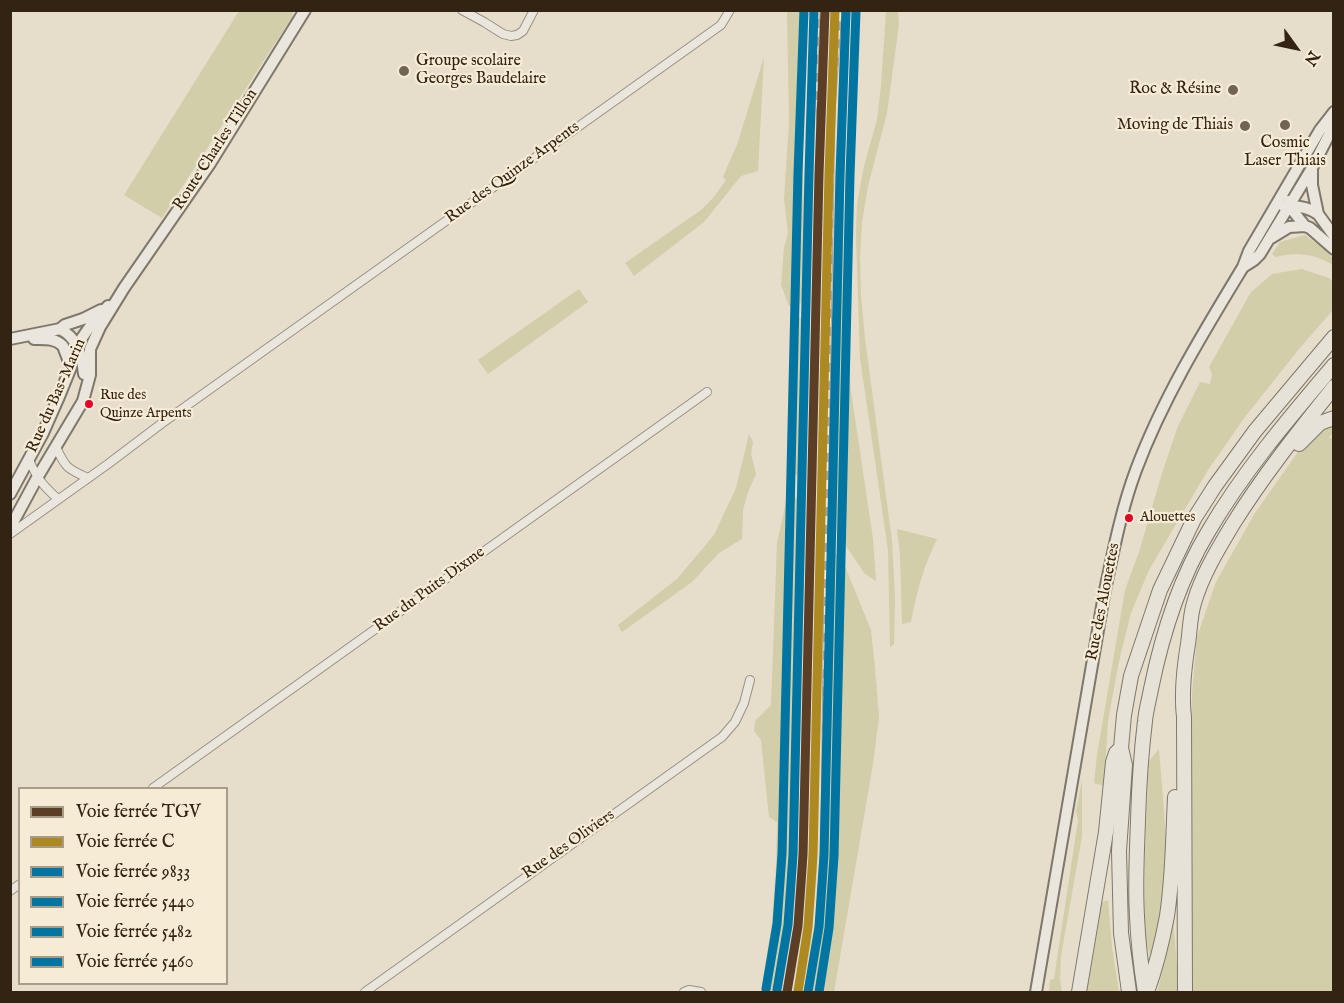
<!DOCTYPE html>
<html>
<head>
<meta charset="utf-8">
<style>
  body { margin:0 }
  #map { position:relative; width:1344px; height:1003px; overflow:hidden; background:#e6ddcb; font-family:"IM FELL English",serif }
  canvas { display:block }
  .frame { position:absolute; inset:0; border:12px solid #332312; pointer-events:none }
  .legend { position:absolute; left:18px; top:787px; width:210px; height:198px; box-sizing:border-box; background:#f6ecd6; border:2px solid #a89c88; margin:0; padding:8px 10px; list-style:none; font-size:18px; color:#332312 }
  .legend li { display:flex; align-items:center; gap:12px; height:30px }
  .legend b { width:30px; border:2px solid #a89c88 }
  .north { position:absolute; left:1266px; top:18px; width:60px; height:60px; -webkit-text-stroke:4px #f6ecd6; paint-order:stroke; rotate:123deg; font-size:16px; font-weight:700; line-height:24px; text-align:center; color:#332312 }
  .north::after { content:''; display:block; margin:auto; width:21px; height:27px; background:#332312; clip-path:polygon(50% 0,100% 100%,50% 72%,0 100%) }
</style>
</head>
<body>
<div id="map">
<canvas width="1344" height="1003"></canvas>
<div class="frame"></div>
<ul class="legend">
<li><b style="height:8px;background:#5c3e26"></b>Voie ferrée TGV</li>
<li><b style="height:8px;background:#ad8922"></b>Voie ferrée C</li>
<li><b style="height:8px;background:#0075a1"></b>Voie ferrée 9833</li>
<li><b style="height:8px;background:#0075a1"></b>Voie ferrée 5440</li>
<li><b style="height:8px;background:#0075a1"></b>Voie ferrée 5482</li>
<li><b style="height:8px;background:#0075a1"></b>Voie ferrée 5460</li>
</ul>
<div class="north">N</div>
</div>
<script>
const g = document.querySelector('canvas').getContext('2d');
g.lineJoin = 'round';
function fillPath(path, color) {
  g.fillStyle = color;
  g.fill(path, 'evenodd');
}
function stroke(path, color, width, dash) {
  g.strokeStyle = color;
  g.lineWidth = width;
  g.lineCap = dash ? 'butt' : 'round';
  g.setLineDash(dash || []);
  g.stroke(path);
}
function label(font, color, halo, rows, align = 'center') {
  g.font = font + ' "IM FELL English",serif';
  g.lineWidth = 4.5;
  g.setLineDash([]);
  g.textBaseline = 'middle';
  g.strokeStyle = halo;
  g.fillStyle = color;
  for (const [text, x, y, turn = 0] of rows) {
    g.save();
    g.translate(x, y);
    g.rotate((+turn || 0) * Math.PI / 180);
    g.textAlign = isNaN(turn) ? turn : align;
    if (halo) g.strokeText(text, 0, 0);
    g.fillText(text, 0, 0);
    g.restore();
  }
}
fillPath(new Path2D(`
  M851 10 846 110 844 196 843 272 845 314 851 391 873 539 876 581 865 574 831 524 836 370 833 304 835 195 839 79 844 11Z
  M239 11H293L292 17 162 218 124 195Z
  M787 11H801V96L806 302 789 306 781 285 784 248 788 233 784 199 789 122Z
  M886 11H898L899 24 887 113 868 186 862 222 860 256 861 296 865 339 892 541 895 596 894 644 890 647 888 550 860 358 856 235 857 204 864 166 877 120 881 86Z
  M764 57 758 171 741 176 704 222 634 276 625 263 701 210 713 198 726 180 723 177 738 142Z
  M1305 235 1324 249 1333 259V265C1315 254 1296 251 1276 257L1272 254 1280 242Z
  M1302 269 1329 278 1333 282V310L1299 349 1245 417 1208 470 1149 570 1131 613 1119 661 1108 721 1104 786 1094 783 1097 755 1125 590 1139 552 1163 470 1178 426 1200 382 1210 384 1212 374 1209 367 1251 292 1272 274Z
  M579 289 588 302 488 374 478 360Z
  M807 315 799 478 787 465 791 322Z
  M824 415V510L819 501 820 416Z
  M1333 423V433L1329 438H1334L1333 992H1192L1190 974 1192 693 1197 637 1216 582 1255 513 1302 446 1321 428Z
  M749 434 753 442 751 454 756 474 748 492 743 510 742 539 719 553 692 582 622 632 618 625 677 579 714 535 736 488Z
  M788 486 802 507 798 626 793 888 788 940 776 992H761L772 923 776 866 777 822 769 817 761 740 754 731 755 721 771 705 777 543 785 507Z
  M818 526 823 533V624L817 868 811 944 802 992H793L803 944 809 860Z
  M897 529 937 539C924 565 916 594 911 622L902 624 900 555Z
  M830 545 846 569 871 630 875 668 879 717 873 764 834 992H811L824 907 829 775Z
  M1159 749C1162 791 1168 836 1165 879 1163 905 1156 931 1150 957L1146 938 1144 911 1145 851 1149 761Z
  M1082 780V836L1061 956 1060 979 1062 992H1049L1050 980 1054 979 1078 820 1076 811Z
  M1108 900 1112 947 1119 992H1084L1098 904Z
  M1173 917 1179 992H1157L1161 976Z`), '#d1cea9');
const street = new Path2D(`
  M462 10 484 22 503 34 511 36 517 35 523 31 534 10
  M56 447C65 467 67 469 88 478
  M29 460C37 478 43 486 58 499
  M10 534 108 464 161 424 721 25 730 10
  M153 788 707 392
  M10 891 20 884
  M365 992 722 737 735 722 744 703 750 680
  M684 992 689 990 701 992`);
const secondary = new Path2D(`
  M1312 170V185L1318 214 1334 236
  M1289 201V206L1305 226 1310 228 1334 249
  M1284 207C1297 205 1307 207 1318 214
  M1271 238 1289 227 1305 226
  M1243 267 1254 260 1260 254 1312 168 1334 125
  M60 329C78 338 82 356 84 374
  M10 339 60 329 65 325 83 319 101 310
  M34 339C45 339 55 338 63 346L71 367
  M10 494 43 433 58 399 71 367 77 345 91 325 108 306
  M10 528 37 478 83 401 90 375V349L100 327 124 288 209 165 305 10
  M1036 992 1104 595C1113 553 1121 510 1136 470 1163 398 1203 333 1243 267L1249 251 1320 130 1334 112`);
const highway = new Path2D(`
  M1299 444 1320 423 1334 418
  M1079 992 1106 832 1113 762 1116 753 1121 748
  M1129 992 1121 933 1119 851 1125 765 1121 748 1124 715 1131 676 1160 590 1194 519 1215 486 1255 431 1334 337
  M1145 992C1141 967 1138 941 1137 916 1135 884 1137 852 1138 820 1139 787 1141 754 1145 721 1146 710 1149 700 1151 689 1162 635 1179 580 1208 532 1243 472 1289 418 1334 365
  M1147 992C1156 967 1162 943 1167 916 1173 877 1173 836 1175 797
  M1185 992 1184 717C1181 692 1184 668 1188 644 1190 630 1190 616 1194 603 1202 575 1218 549 1233 524 1263 476 1298 432 1334 387`);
stroke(street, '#979084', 10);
stroke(secondary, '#7e776b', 14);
stroke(highway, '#7e776b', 16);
stroke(street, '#ebe6dd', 8);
stroke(secondary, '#ebe6dd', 10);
stroke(highway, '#e7e2d8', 14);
const rail = new Path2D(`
  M818 10 816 70 820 144 819 174
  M807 992 815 945 820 903 823 842 827 463 833 111 840 10`);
stroke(rail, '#a9a39b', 5);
stroke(rail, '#f6ecd6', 3, [9]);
stroke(new Path2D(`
  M787 992 798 926 803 855 819 174 825 10`), '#5c3e26', 9);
stroke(new Path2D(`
  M798 992 808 927 813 855 829 174 835 10`), '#ad8922', 9);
stroke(new Path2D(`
  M777 990 788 925 793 855 809 174 814 10`), '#0075a1', 9);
stroke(new Path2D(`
  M808 992 819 927 824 855 840 175 846 11`), '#0075a1', 9);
stroke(new Path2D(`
  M766 989 777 924 782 854 798 173 804 10`), '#0075a1', 9);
stroke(new Path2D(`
  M819 992 829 928 834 856 850 175 856 11`), '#0075a1', 9);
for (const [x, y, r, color] of [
  [404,71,6,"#726453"],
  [1233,90,6,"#726453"],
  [1285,125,6,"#726453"],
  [1245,126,6,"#726453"],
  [89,404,5,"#e4002b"],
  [1129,518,5,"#e4002b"]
]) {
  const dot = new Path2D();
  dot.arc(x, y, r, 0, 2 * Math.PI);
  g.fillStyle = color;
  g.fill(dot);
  stroke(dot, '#f6ecd6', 2);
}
label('14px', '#332312', '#f6ecd6', [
  ["Rue des",100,396],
  ["Quinze Arpents",100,414],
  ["Alouettes",1140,518]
], 'left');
label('16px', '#332312', '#f6ecd6', [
  ["Groupe scolaire",416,62,"left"],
  ["Georges Baudelaire",416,80,"left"],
  ["Roc & Résine",1221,90],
  ["Moving de Thiais",1233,126],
  ["Cosmic",1285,144,"center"],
  ["Laser Thiais",1285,162,"center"]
], 'right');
label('16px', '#332312', '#f6ecd6', [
  ["Route Charles Tillon",216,150,-57],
  ["Rue des Quinze Arpents",513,173,-36],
  ["Rue du Bas-Marin",57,396,-66],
  ["Rue du Puits Dixme",430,590,-36],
  ["Rue des Alouettes",1104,602,-79],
  ["Rue des Oliviers",569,845,-35]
]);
</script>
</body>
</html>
